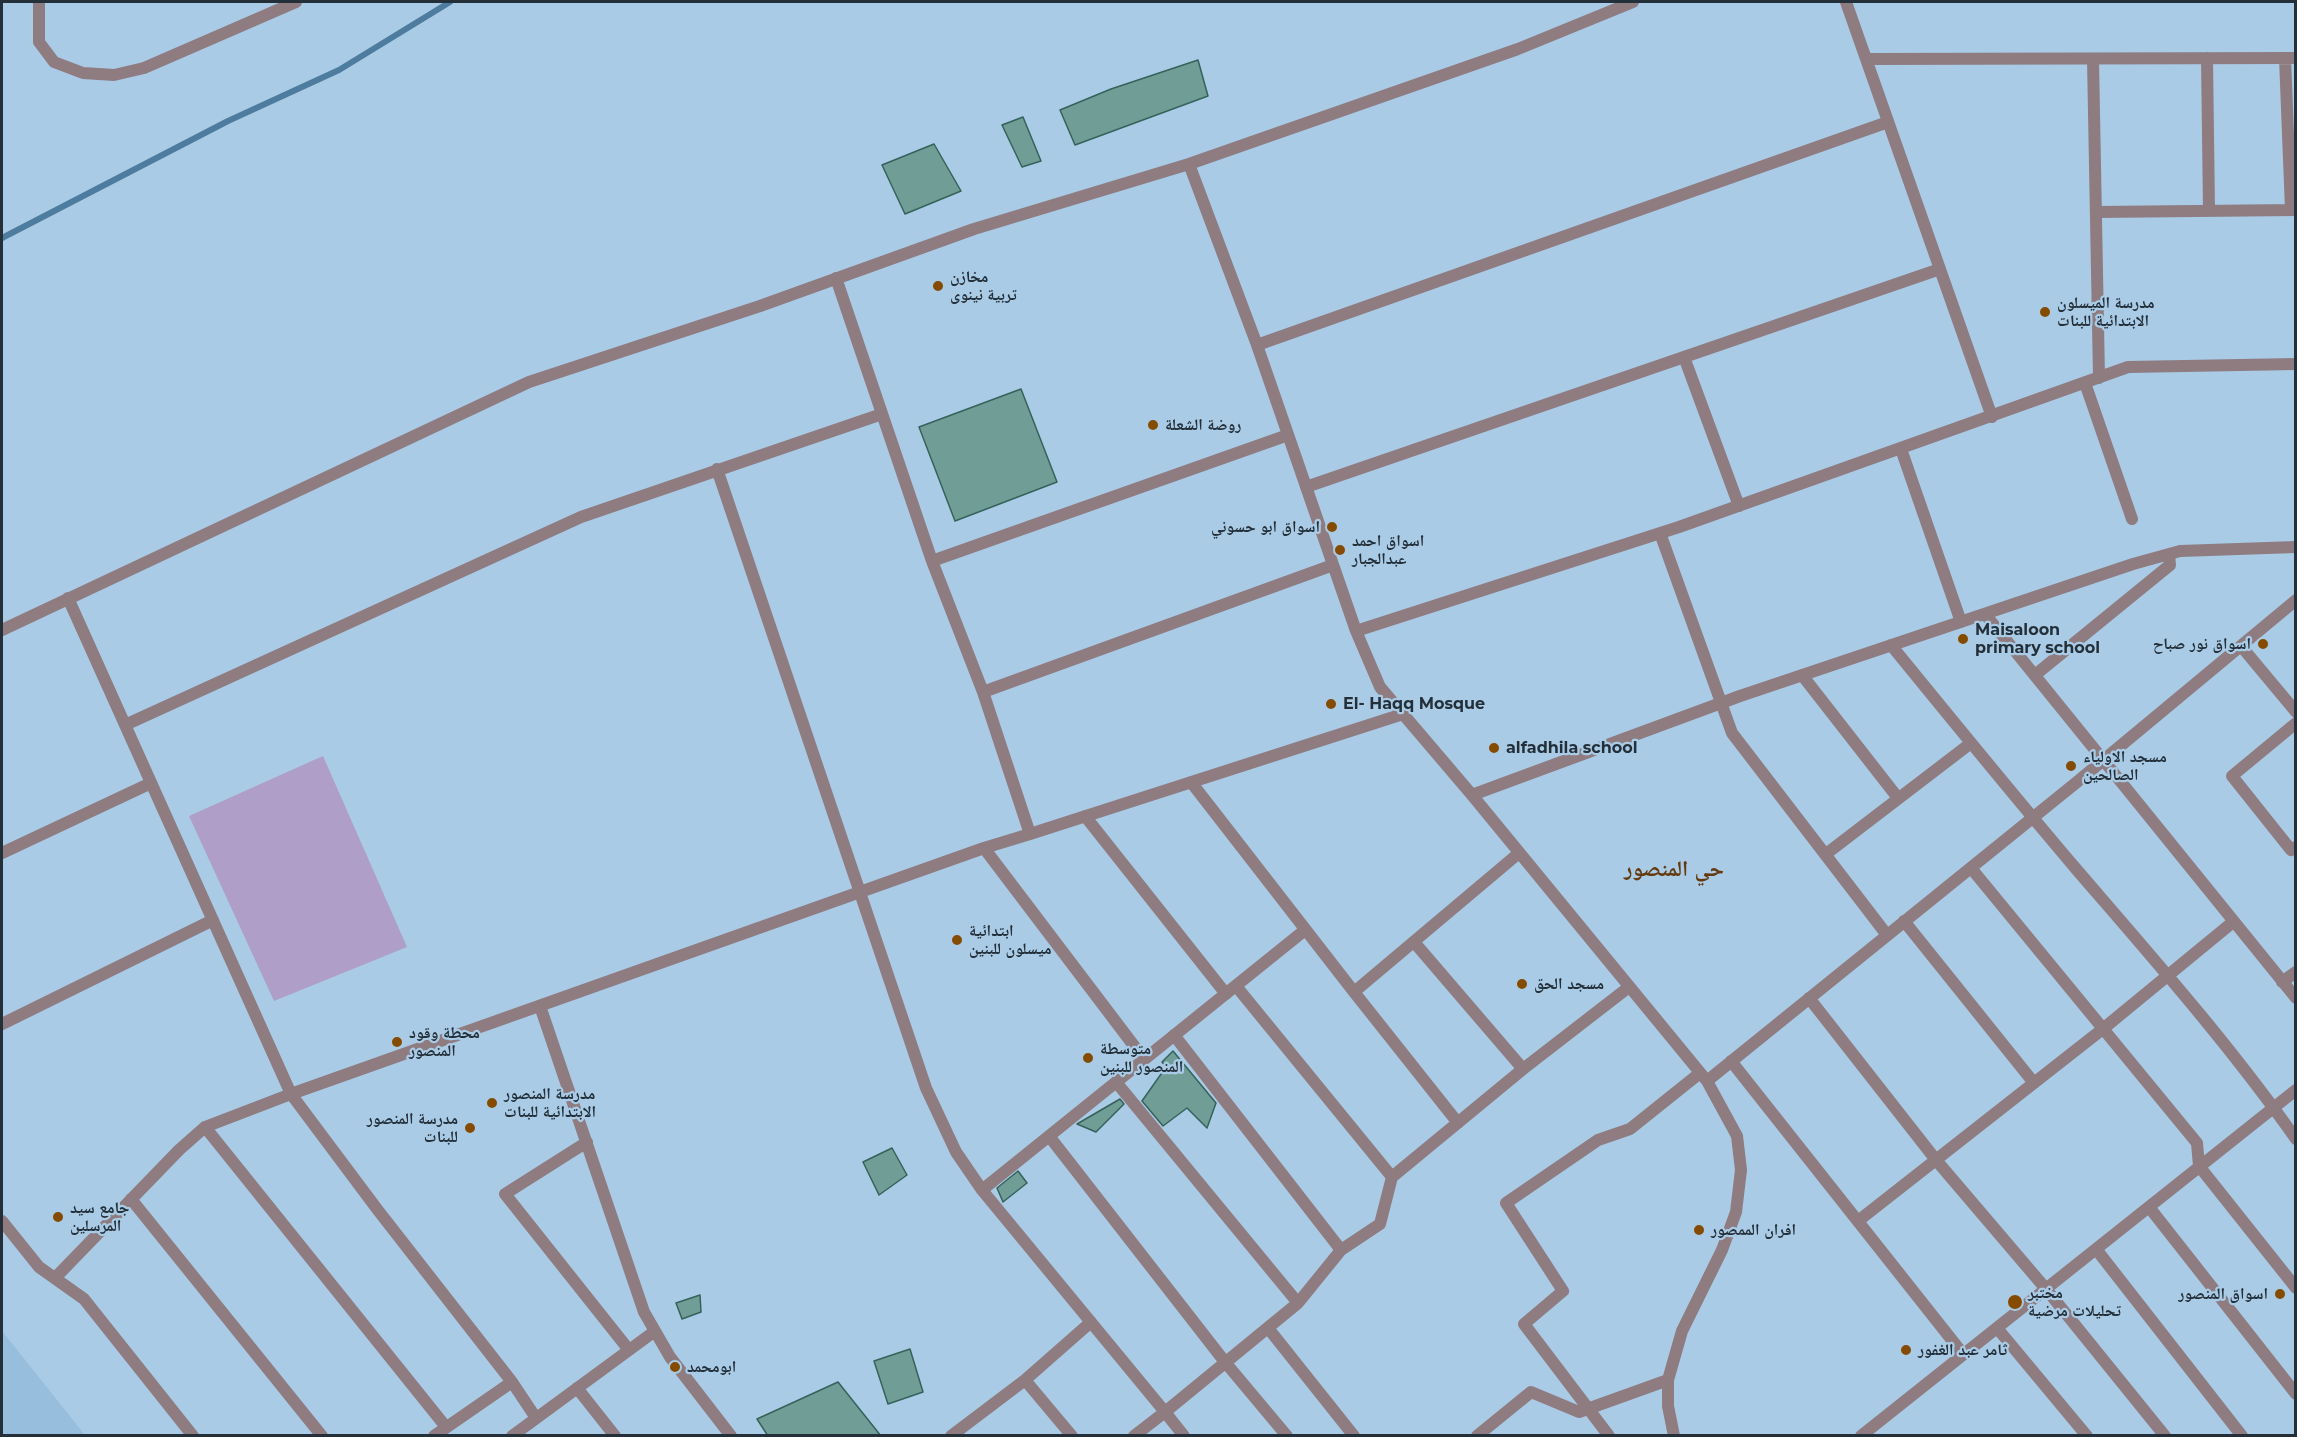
<!DOCTYPE html>
<html>
<head>
<meta charset="utf-8">
<style>
  body { margin:0 }
  #map { position:relative; width:2297px; height:1437px; overflow:hidden; background:#aacbe6; font-family:Montserrat,sans-serif }
  canvas { display:block }
  .frame { position:absolute; inset:0; border:3px solid #23303a; pointer-events:none }
</style>
</head>
<body>
<div id="map">
<canvas width="2297" height="1437"></canvas>
<div class="frame"></div>
</div>
<script>
const g = document.querySelector('canvas').getContext('2d');
g.lineJoin = 'round';
function fillPath(path, color) {
  g.fillStyle = color;
  g.fill(path, 'evenodd');
}
function stroke(path, color, width, dash) {
  g.strokeStyle = color;
  g.lineWidth = width;
  g.lineCap = dash ? 'butt' : 'round';
  g.setLineDash(dash || []);
  g.stroke(path);
}
function label(font, color, halo, rows, align = 'center') {
  g.font = font + ' Montserrat,"Noto Naskh Arabic",sans-serif';
  g.lineWidth = 4.5;
  g.setLineDash([]);
  g.textBaseline = 'middle';
  g.strokeStyle = halo;
  g.fillStyle = color;
  for (const [text, x, y, turn = 0] of rows) {
    g.save();
    g.translate(x, y);
    g.rotate((+turn || 0) * Math.PI / 180);
    g.textAlign = isNaN(turn) ? turn : align;
    if (halo) g.strokeText(text, 0, 0);
    g.fillText(text, 0, 0);
    g.restore();
  }
}
fillPath(new Path2D(`
  M2 1331 85 1435H2Z`), '#98bede');
fillPath(new Path2D(`
  M323 756 407 947 274 1001 189 816Z`), '#ae9ec8');
stroke(new Path2D(`
  M2 238 228 121 339 70 450 2`), '#4d7c9f', 6);
const building = new Path2D(`
  M1198 60 1208 96 1075 145 1060 110 1111 89Z
  M1023 117 1041 161 1022 167 1002 125Z
  M934 144 961 191 905 214 882 165Z
  M1021 389 1057 482 955 521 919 427Z
  M1173 1051 1216 1103 1207 1128 1187 1108 1163 1126 1142 1101 1166 1067 1162 1062Z
  M1120 1099 1124 1104 1096 1132 1077 1124Z
  M892 1148 907 1175 879 1195 863 1162Z
  M1018 1171 1027 1183 1003 1202 997 1188Z
  M700 1295 701 1312 682 1319 676 1303Z
  M910 1349 923 1392 888 1404 874 1361Z
  M838 1382 881 1436H768L757 1419Z`);
fillPath(building, '#709e96');
stroke(building, '#35625b', 1.5);
stroke(new Path2D(`
  M39 2V42L54 62 83 73 114 75 144 68 296 2
  M1846 2 1992 417
  M2207 58 2209 211
  M2285 58 2291 210
  M1866 59 2296 58
  M2093 59 2099 378
  M1189 164 1257 345 1356 631 1380 687 1472 795 1707 1081 1737 1136 1741 1170 1736 1212 1722 1250 1682 1331 1668 1380V1406L1674 1436
  M2096 212 2296 210
  M836 278 932 561
  M1257 345 1888 122
  M1684 357 1739 506
  M2085 383 2132 519
  M1288 435 932 561 983 692 1030 834 1403 714
  M1901 449 1961 622
  M717 469 926 1088 956 1152 982 1190 1305 930
  M1306 487 1940 269
  M1660 533 1732 733 1887 935
  M68 598 291 1094 377 1209 512 1382 536 1418
  M1985 614 2296 998
  M2 630 529 382 760 306 974 229 1189 164 1518 49 1633 2
  M1356 631 1679 527 2128 367 2296 364
  M1891 645C1953 721 2014 796 2077 870 2152 957 2229 1044 2296 1139
  M2241 646 2296 712
  M1802 675 1898 798
  M2035 675 2170 565 2169 554
  M983 692 1333 565
  M2296 723 2232 776 2291 850 2296 847
  M125 725 581 517 882 414
  M1191 782 1354 992 1519 853
  M1472 795 1740 696 2133 564 2180 551 2296 547
  M1085 816 1226 994
  M984 848 1144 1059
  M2 853 151 783
  M1826 854 1971 743
  M1971 868 2197 1143 2199 1166 2296 1288
  M1904 921 2034 1083
  M1414 942 1523 1069
  M2282 982 2296 972
  M1236 986 1392 1177
  M1354 992 1458 1123
  M1809 998 1936 1160 2046 1289 2165 1436
  M540 1006 644 1312 670 1357 731 1436
  M2 1024 213 920
  M1174 1035 1341 1250
  M1731 1061 1963 1354
  M1707 1081 2077 782 2296 600
  M205 1127 446 1427
  M1049 1136 1225 1362 1287 1436
  M587 1142 505 1194 629 1350
  M982 1190 1165 1412 1298 1303 1116 1082
  M131 1199 322 1436
  M2149 1207 2296 1394
  M2 1221 39 1267 84 1299 193 1436
  M1858 1221 2104 1028 2233 922
  M2096 1249 2242 1436
  M55 1278 179 1150 205 1127 291 1094 984 848 1030 834
  M1298 1303 1341 1250 1380 1224 1392 1177 1523 1069 1629 987
  M1268 1328 1354 1436
  M1997 1328 2087 1436
  M1025 1380 1072 1436
  M577 1388 615 1436
  M434 1436 512 1382
  M512 1436 655 1331
  M951 1436 1025 1380 1091 1322
  M1134 1436 1165 1412 1184 1436
  M1477 1436 1531 1392 1579 1412 1668 1380
  M1609 1436 1524 1324 1563 1291 1506 1203 1598 1140 1630 1129 1700 1073
  M1861 1436 2296 1090`), '#8e7c80', 12);
for (const [x, y, r, color] of [
  [938,286,6,"#854c01"],
  [2045,312,6,"#854c01"],
  [1153,425,6,"#854c01"],
  [1332,527,6,"#854c01"],
  [1340,550,6,"#854c01"],
  [1963,639,6,"#854c01"],
  [2263,644,6,"#854c01"],
  [1331,704,6,"#854c01"],
  [1494,748,6,"#854c01"],
  [2071,766,6,"#854c01"],
  [957,940,6,"#854c01"],
  [1522,984,6,"#854c01"],
  [397,1042,6,"#854c01"],
  [1088,1058,6,"#854c01"],
  [492,1103,6,"#854c01"],
  [470,1128,6,"#854c01"],
  [58,1217,6,"#854c01"],
  [1699,1230,6,"#854c01"],
  [2280,1294,6,"#854c01"],
  [2015,1302,8,"#854c01"],
  [1906,1350,6,"#854c01"],
  [675,1367,6,"#854c01"]
]) {
  const dot = new Path2D();
  dot.arc(x, y, r, 0, 2 * Math.PI);
  g.fillStyle = color;
  g.fill(dot);
  stroke(dot, '#aacbe6', 2);
}
label('bold 16px', '#23303a', '#aacbe6', [
  ["مخازن",950,277],
  ["تربية نينوى",950,295],
  ["مدرسة الميسلون",2057,303],
  ["الابتدائية للبنات",2057,321],
  ["روضة الشعلة",1165,425],
  ["اسواق ابو حسوني",1320,527,"right"],
  ["اسواق احمد",1352,541],
  ["عبدالجبار",1352,559],
  ["Maisaloon",1975,630],
  ["primary school",1975,648],
  ["اسواق نور صباح",2251,644,"right"],
  ["El- Haqq Mosque",1343,704],
  ["alfadhila school",1506,748],
  ["مسجد الاولياء",2083,757],
  ["الصالحين",2083,775],
  ["ابتدائية",969,931],
  ["ميسلون للبنين",969,949],
  ["مسجد الحق",1534,984],
  ["محطة وقود",409,1033],
  ["المنصور",409,1051],
  ["متوسطة",1100,1049],
  ["المنصور للبنين",1100,1067],
  ["مدرسة المنصور",504,1094],
  ["الابتدائية للبنات",504,1112],
  ["مدرسة المنصور",458,1119,"right"],
  ["للبنات",458,1137,"right"],
  ["جامع سيد",70,1208],
  ["المرسلين",70,1226],
  ["افران الممصور",1711,1230],
  ["مختبر",2028,1293],
  ["تحليلات مرضية",2028,1311],
  ["اسواق المنصور",2268,1294,"right"],
  ["ثامر عبد الغفور",1918,1350],
  ["ابومحمد",687,1367]
], 'left');
label('bold 22px', '#643b10', '#aacbe6', [
  ["حي المنصور",1674,870]
]);
</script>
</body>
</html>
